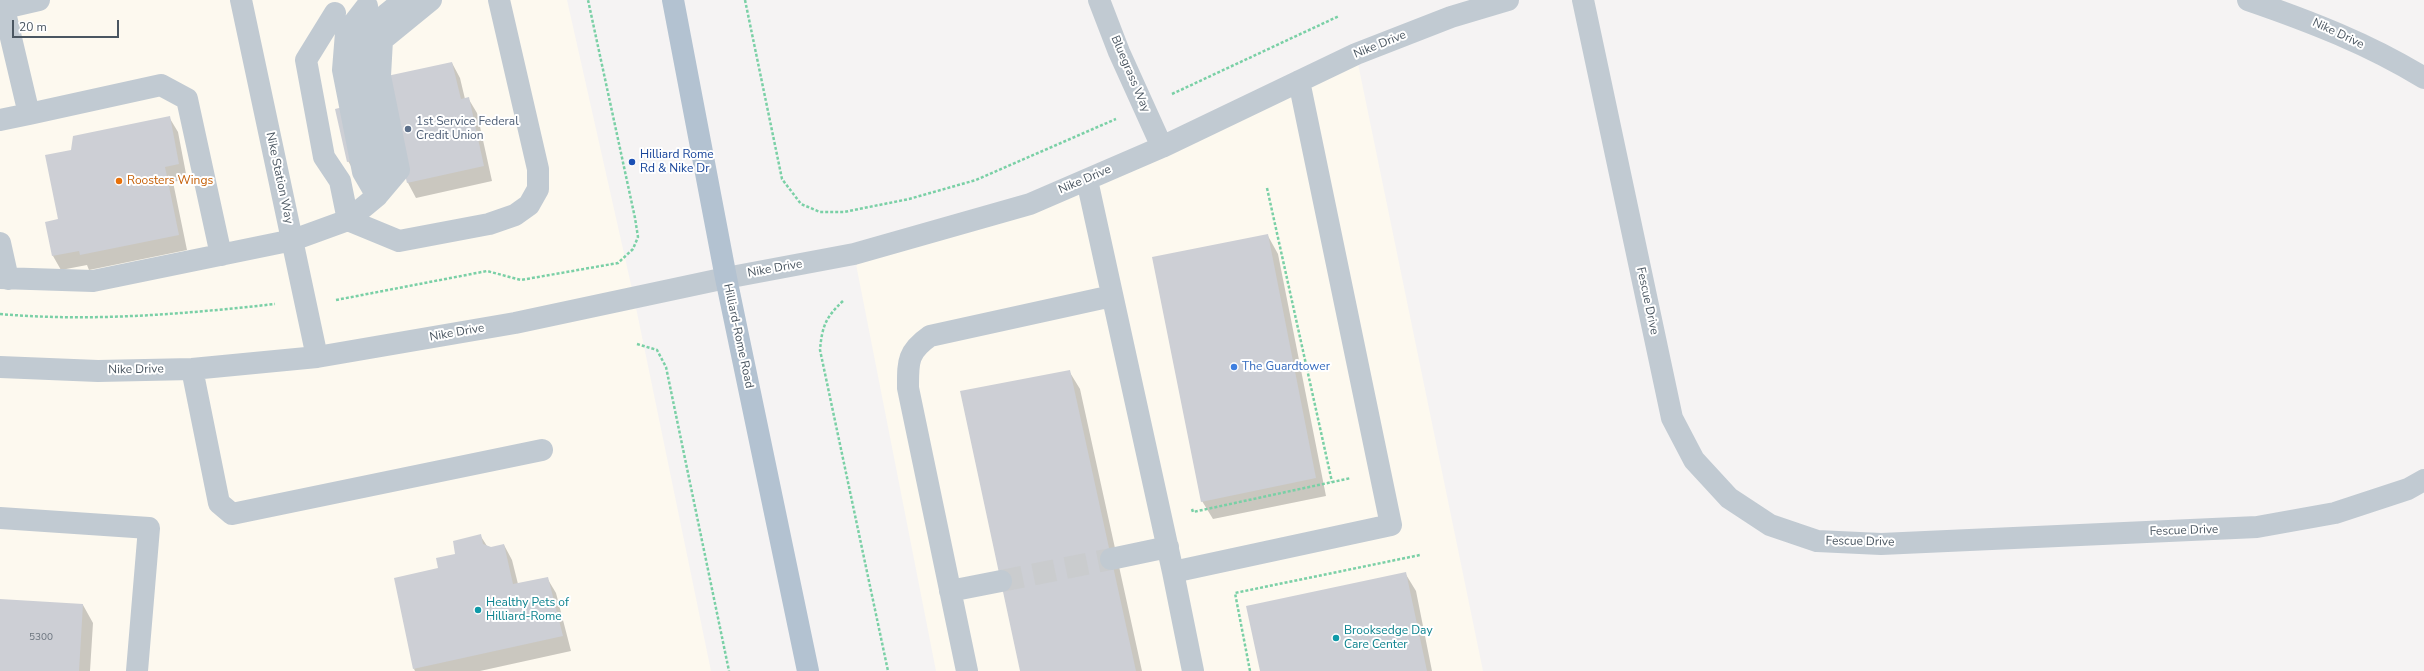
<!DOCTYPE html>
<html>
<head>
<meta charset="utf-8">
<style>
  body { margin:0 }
  #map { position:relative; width:2424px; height:671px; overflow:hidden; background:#f5f3f3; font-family:"Nunito Sans",sans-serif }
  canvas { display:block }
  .scale { position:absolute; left:12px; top:20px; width:107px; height:18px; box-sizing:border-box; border:2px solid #4a5661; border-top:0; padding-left:5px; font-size:12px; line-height:14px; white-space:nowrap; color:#4a5661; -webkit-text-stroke:3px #fff; paint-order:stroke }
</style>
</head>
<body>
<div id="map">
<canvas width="2424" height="671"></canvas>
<div class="scale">20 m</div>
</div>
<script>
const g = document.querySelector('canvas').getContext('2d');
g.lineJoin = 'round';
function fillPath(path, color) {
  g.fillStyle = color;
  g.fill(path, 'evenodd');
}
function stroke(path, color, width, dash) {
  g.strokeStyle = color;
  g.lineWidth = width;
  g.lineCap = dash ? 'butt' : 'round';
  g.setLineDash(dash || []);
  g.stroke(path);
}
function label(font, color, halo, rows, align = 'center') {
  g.font = font + ' "Nunito Sans",sans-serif';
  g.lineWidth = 4;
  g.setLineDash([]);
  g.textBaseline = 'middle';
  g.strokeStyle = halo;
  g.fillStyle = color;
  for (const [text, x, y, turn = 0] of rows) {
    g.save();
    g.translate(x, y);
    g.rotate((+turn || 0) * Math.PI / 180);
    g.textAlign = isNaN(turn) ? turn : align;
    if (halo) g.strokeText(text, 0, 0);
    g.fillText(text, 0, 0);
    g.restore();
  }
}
fillPath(new Path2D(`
  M0 0H567L634 298 711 671H0Z
  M1356 54 1483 671H936L854 254 1030 204Z`), '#fdf9ef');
fillPath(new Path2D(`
  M452 63 460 78 465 99 468 98 477 113 492 181 416 198 408 183 404 165 357 176 348 161Z
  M169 117 178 132 187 179 173 182 187 250 89 270 87 265 61 270 53 256 72 150Z
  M1268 236 1278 254 1326 496 1213 519 1202 501Z
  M1069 371 1080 389 1142 671H1021Z
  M480 535 487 546 491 548 504 545 512 560 518 584 547 578 556 593 571 651 480 671H415L414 669 456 555Z
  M1405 573 1416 591 1432 671H1261Z
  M0 600 83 605 93 623 90 671H0Z`), '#0003');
fillPath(new Path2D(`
  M452 62 461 99 469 97 484 166 407 183 399 149 347 162 335 109 392 95 387 76Z
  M170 116 179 164 165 167 179 235 80 255 79 251 52 256 45 222 58 219 45 155 71 150 73 136Z
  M1268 234 1316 478 1201 502 1152 257Z
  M1070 370 1136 671H1020L960 391Z
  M481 534 483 544 491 547 504 544 513 584 548 577 563 636 413 669 394 578 438 568 436 558 455 554 453 541Z
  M1406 572 1427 671H1260L1246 606Z
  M0 599 83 604 79 671H0Z`), '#cdcfd5');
stroke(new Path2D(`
  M1001 581 1111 559`), '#caccce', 22, [22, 11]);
stroke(new Path2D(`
  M745 0 782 179 801 204 820 212H844L909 199 976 180 1116 119
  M1172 94 1339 16
  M1267 188 1332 482
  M336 300 487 271 521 280 618 263 633 249 638 237 635 218 588 0
  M843 301C826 317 822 326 820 350L888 671
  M0 314C92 322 184 314 275 304
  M637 344 657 350 666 367 729 671
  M1192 509 1193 512 1351 478
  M1250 671 1235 593 1420 555`), '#7ad0a6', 2.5, [3, 2]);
stroke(new Path2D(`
  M241 0 317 357
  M1099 0 1119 52 1162 147
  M1583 0 1672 418 1694 460 1729 498 1770 525 1817 541 1881 544 2257 527 2335 513 2408 489 2424 480
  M2248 0C2309 21 2369 44 2424 78
  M367 6 346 33 343 70 363 172 377 196
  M0 9 39 0
  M335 13 306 60 324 157 340 181 348 220 377 196 399 170 380 76 382 40 431 0
  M29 114 161 85 187 99 221 255
  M0 120 29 114 2 0
  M1087 180 1173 572 1193 671
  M377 196 380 164 360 53 373 25 404 0
  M0 243 8 279
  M0 278 93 281 293 240 348 220 399 241 489 224 515 215 529 205 538 189V169L499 0
  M0 367 98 371 192 369 317 357 515 323 726 278 854 254 1030 204 1162 147 1356 54 1451 17 1508 0
  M192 369 219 503 232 514 542 450
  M0 518 149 528 137 671
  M1111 559 1168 547
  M1173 572 1391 525 1299 81
  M950 591 1001 581
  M967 671 908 388C908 362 907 352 930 336L1112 296`), '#c1cad2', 22);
stroke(new Path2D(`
  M673 0 726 278 808 671`), '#b3c2d1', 22);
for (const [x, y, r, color] of [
  [408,129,4,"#5c6f8a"],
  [632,162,4,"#1a4fb4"],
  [119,181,4,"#e8710a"],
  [1234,367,4,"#3f7fe0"],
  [478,610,4,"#0f9aa8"],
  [1336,638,4,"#0f9aa8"]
]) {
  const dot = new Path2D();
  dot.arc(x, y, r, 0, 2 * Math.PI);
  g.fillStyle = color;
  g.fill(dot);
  stroke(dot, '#fff', 1.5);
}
label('10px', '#6b747e', null, [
  ["5300",41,638]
]);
label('12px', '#4a5661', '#fff', [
  ["Nike Drive",2338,34,25],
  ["Nike Drive",1380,45,-22],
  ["Bluegrass Way",1130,74,67],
  ["Nike Station Way",279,178,78],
  ["Nike Drive",1085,180,-23],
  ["Nike Drive",775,269,-10],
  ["Fescue Drive",1647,301,78],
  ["Nike Drive",457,333,-10],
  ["Hilliard-Rome Road",738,336,78],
  ["Nike Drive",136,370,-1],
  ["Fescue Drive",2184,531,-2],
  ["Fescue Drive",1860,542,1]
]);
label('12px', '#4e5e75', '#fff', [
  ["1st Service Federal",416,122],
  ["Credit Union",416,136]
], 'left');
label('12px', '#164399', '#fff', [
  ["Hilliard Rome",640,155],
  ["Rd & Nike Dr",640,169]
], 'left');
label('12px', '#c56008', '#fff', [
  ["Roosters Wings",127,181]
], 'left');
label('12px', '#366cbe', '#fff', [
  ["The Guardtower",1242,367]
], 'left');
label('12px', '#0d838f', '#fff', [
  ["Healthy Pets of",486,603],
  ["Hilliard-Rome",486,617],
  ["Brooksedge Day",1344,631],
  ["Care Center",1344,645]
], 'left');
</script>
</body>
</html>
